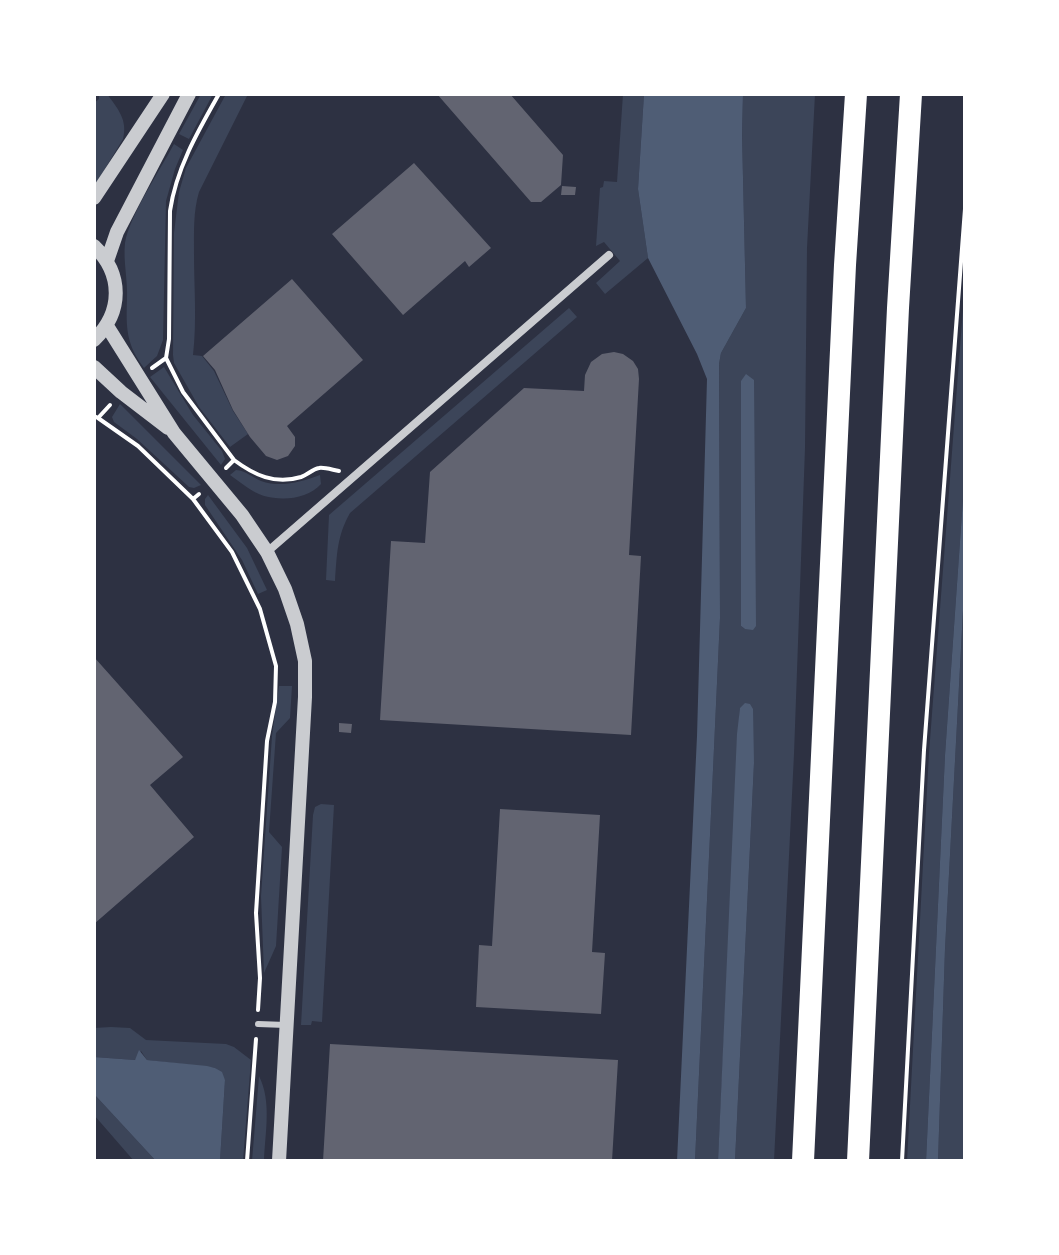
<!DOCTYPE html>
<html>
<head>
<meta charset="utf-8">
<style>
  body { margin:0 }
  #map { position:relative; width:1059px; height:1255px; overflow:hidden; background:#2d3142; font-family:Barlow,sans-serif }
  canvas { display:block }
  .frame { position:absolute; inset:0; border:96px solid #fff; pointer-events:none }
</style>
</head>
<body>
<div id="map">
<canvas width="1059" height="1255"></canvas>
<div class="frame"></div>
</div>
<script>
const g = document.querySelector('canvas').getContext('2d');
g.lineJoin = 'round';
function fillPath(path, color) {
  g.fillStyle = color;
  g.fill(path, 'evenodd');
}
function stroke(path, color, width, dash) {
  g.strokeStyle = color;
  g.lineWidth = width;
  g.lineCap = dash ? 'butt' : 'round';
  g.setLineDash(dash || []);
  g.stroke(path);
}
fillPath(new Path2D(`
  M99 94H107C118 109 128 120 123 139L94 187V103L99 99Z
  M201 94H213L189 139 179 134Z
  M226 94H248L199 192C193 212 194 233 194 254 194 287 197 321 193 355L202 356 214 371 233 411 248 434 230 447 199 407 174 363 173 355 174 233 179 192 186 168Z
  M623 94H644L638 189 648 258 605 294 596 283 620 261 604 242 596 246 600 188 603 187 604 181 617 182Z
  M743 94H815L807 248 805 448 794 754 774 1161H735L754 763 740 708 718 1161H695L720 618 719 364 721 353 746 308 742 134ZM741 381 745 629 741 626Z
  M174 144 183 150 175 169 166 201 163 340 157 356 144 368C126 344 126 328 127 299 128 280 123 262 125 243 129 217 160 170 174 144Z
  M965 282V470L945 755 926 1161H907L929 753Z
  M569 308 577 317 350 513C337 536 337 554 335 581L326 580 329 515Z
  M164 367 193 415 222 451 225 459 221 465 150 377Z
  M120 404 201 485 194 488 189 487 137 439 114 422 112 417Z
  M236 470C246 471 252 477 261 481 281 488 301 482 320 475L321 484C308 499 283 501 264 496 252 492 241 483 230 475Z
  M208 495 247 548 267 590 258 594 242 560 205 505V499Z
  M965 573V1161H938L945 949Z
  M279 686H292L290 718 276 733 269 832 282 847 276 946 264 973 261 896 272 736Z
  M321 804 334 805 322 1022 312 1021 311 1025H301L313 815 315 807Z
  M111 1027 130 1028 146 1040 226 1044 234 1047 251 1060 243 1161H220L225 1080 215 1068 147 1060 141 1051 135 1060 94 1057V1028Z
  M259 1076C272 1102 265 1133 264 1161H252Z
  M94 1094 156 1161H134L94 1115Z`), '#3c4559');
fillPath(new Path2D(`
  M644 94H743L742 134 746 308 721 353 719 364 720 618 695 1161H677L697 736 707 379 697 354 648 258 638 189Z
  M746 374 754 380 756 626 753 630 745 629 741 626V381Z
  M965 470V573L945 949 938 1161H926L945 755Z
  M745 703 750 704 753 709 754 763 735 1161H718L737 734 740 708Z
  M139 1050 147 1060 207 1066 215 1068 222 1072 225 1080 220 1161H156L94 1094V1057L135 1060Z`), '#4f5d75');
fillPath(new Path2D(`
  M437 94H510L563 155 561 185 541 202H531Z
  M414 163 491 248 469 267 465 261 403 315 332 234Z
  M562 186 576 187 575 195H561Z
  M292 279 363 360 287 426 295 437V446L288 456 277 460 266 456 250 437 233 410 215 370 203 356Z
  M614 352 623 354 633 361 638 369 639 379 629 555 641 556 631 735 380 720 391 541 425 543 430 472 524 388 584 391 585 375 591 362 602 354Z
  M94 657 183 757 150 785 194 837 94 924Z
  M339 723 352 724 351 733 339 732Z
  M500 809 600 815 592 952 605 953 601 1014 476 1007 479 945 492 946Z
  M330 1044 618 1060 612 1161H323Z`), '#626471');
stroke(new Path2D(`
  M166 358 183 392 234 460 226 468
  M152 368 166 358 169 339 170 211C176 169 198 131 219 94
  M94 416 98 418 110 405
  M98 418 138 446 193 499 199 494
  M234 460C254 475 275 485 301 477 307 475 313 469 319 468 324 467 333 470 339 471
  M193 499 232 552 260 609 276 666 275 702 267 741 256 913 260 978 258 1010
  M247 1161 256 1039
  M902 1161 924 750 965 209`), '#fff', 4);
stroke(new Path2D(`
  M258 1024 286 1025`), '#caccd0', 6);
stroke(new Path2D(`
  M267 552 609 255`), '#caccd0', 8);
stroke(new Path2D(`
  M94 198 163 94
  M94 246C123 274 123 312 94 340
  M107 261 117 232 189 94
  M107 326 174 433 242 515 267 552 285 589 297 624 305 661V697L279 1161
  M94 367 121 392 168 428`), '#caccd0', 14);
stroke(new Path2D(`
  M803 1161 845 265 856 94
  M858 1161 898 308 911 94`), '#fff', 22);
</script>
</body>
</html>
